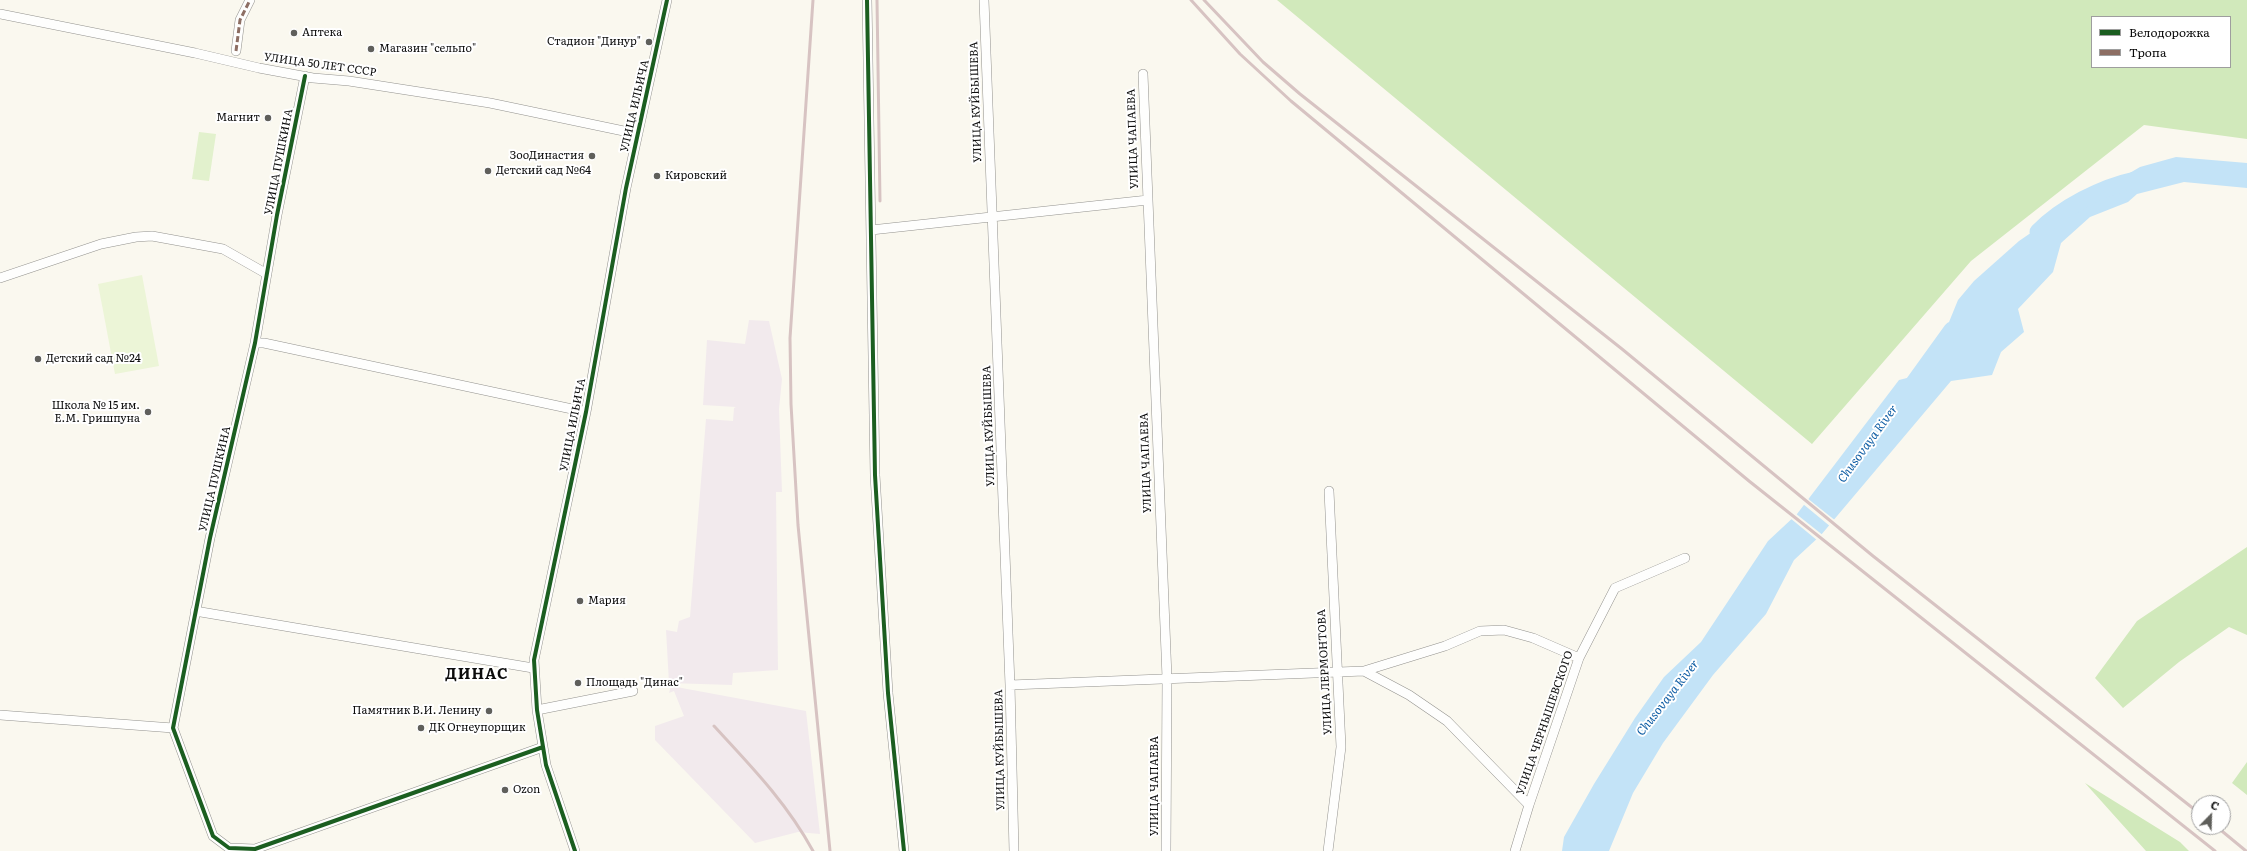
<!DOCTYPE html>
<html>
<head>
<meta charset="utf-8">
<style>
  body { margin:0 }
  #map { position:relative; width:2247px; height:851px; overflow:hidden; background:#faf8ef; font-family:Literata,serif }
  canvas { display:block }
  .legend { position:absolute; left:2091px; top:16px; width:140px; height:52px; box-sizing:border-box; background:#fff; border:1px solid #9e9e9e; margin:0; padding:5px 7px; list-style:none; font-size:12px; color:#0c0c0c }
  .legend li { display:flex; align-items:center; gap:8px; height:20px }
  .legend b { width:20px; border:1px solid #9e9e9e }
  .north { position:absolute; left:2191px; top:795px; width:40px; height:40px; box-sizing:border-box; background:#fff; border:1px solid #9e9e9e; border-radius:50%; rotate:23deg; font-size:11px; font-weight:700; line-height:16px; text-align:center; color:#0c0c0c }
  .north::after { content:''; display:block; margin:auto; width:14px; height:18px; background:#5f5f5b; clip-path:polygon(50% 0,100% 100%,50% 72%,0 100%) }
</style>
</head>
<body>
<div id="map">
<canvas width="2247" height="851"></canvas>
<ul class="legend">
<li><b style="height:5px;background:#1b5e20"></b>Велодорожка</li>
<li><b style="height:5px;background:#8d6e63"></b>Тропа</li>
</ul>
<div class="north">С</div>
</div>
<script>
const g = document.querySelector('canvas').getContext('2d');
g.lineJoin = 'round';
function fillPath(path, color) {
  g.fillStyle = color;
  g.fill(path, 'evenodd');
}
function stroke(path, color, width, dash) {
  g.strokeStyle = color;
  g.lineWidth = width;
  g.lineCap = dash ? 'butt' : 'round';
  g.setLineDash(dash || []);
  g.stroke(path);
}
function label(font, color, halo, rows, align = 'center') {
  g.font = font + ' Literata,serif';
  g.lineWidth = 4;
  g.setLineDash([]);
  g.textBaseline = 'middle';
  g.strokeStyle = halo;
  g.fillStyle = color;
  for (const [text, x, y, turn = 0] of rows) {
    g.save();
    g.translate(x, y);
    g.rotate((+turn || 0) * Math.PI / 180);
    g.textAlign = isNaN(turn) ? turn : align;
    if (halo) g.strokeText(text, 0, 0);
    g.fillText(text, 0, 0);
    g.restore();
  }
}
fillPath(new Path2D(`
  M749 320 769 321 782 379 779 409 782 492H776L778 670 733 673 732 685 669 683 666 630 677 632 679 621 690 617 706 419 733 421 734 408 736 407 703 405 707 340 745 344Z
  M671 686 806 711 820 834 798 832 755 843 655 740V726L684 716 674 691 669 693Z`), '#f2eaed');
fillPath(new Path2D(`
  M199 132 216 134 209 181 192 179Z`), '#e2f1cd');
fillPath(new Path2D(`
  M1277 0H2247V139L2144 125 1971 261 1812 444ZM2092 17H2230V67H2092Z
  M2247 547V635L2229 627 2179 662 2123 708 2095 678 2137 621Z
  M2247 762V795L2232 783Z
  M2085 783 2180 842 2189 851H2146Z`), '#d1e9bb');
fillPath(new Path2D(`
  M142 275 159 366 115 374 98 284Z`), '#ecf5d7');
fillPath(new Path2D(`
  M2176 157 2247 163V188L2184 182 2137 194 2128 202 2090 217 2061 243 2053 272 2018 309 2024 332 2001 352 1992 375 1951 381 1821 535 1794 560 1766 614 1713 675 1663 743 1633 793 1609 851H1562L1564 837 1594 784 1635 718 1664 677 1701 642 1768 541 1797 514 1899 380 1919 375 1938 349 1958 300 1974 281 2019 241 2051 219 2140 167Z`), '#c3e3f7');
fillPath(new Path2D(`
  M1807 498 1836 521 1831 527 1803 504Z
  M1795 513 1824 536H1823L1818 541 1790 518Z`), '#faf8ef');
stroke(new Path2D(`
  M2038 232C2061 208 2102 187 2135 180
  M1908 391 1952 330`), '#c3e3f7', 17);
const minor = new Path2D(`
  M867 0 875 475 888 693 904 851
  M984 0 1010 685 1014 851
  M0 14 195 53 259 68 313 78 349 81 490 103 638 134
  M236 51 240 20 250 0
  M1143 74 1167 678 1166 851
  M305 76 277 215 255 343 210 538 173 728 213 836 229 848 255 849 543 747
  M871 230 1148 200
  M0 278 101 244 136 237 152 236 223 249 267 274
  M255 343H264L586 412
  M195 611 533 668
  M1364 671 1445 646 1480 631 1504 630 1533 638 1579 658
  M1010 685 1364 671 1409 695 1447 721 1529 805
  M537 710 633 691
  M0 715 173 728
  M575 851 546 765 537 710 534 660 586 412 626 188 667 0
  M1328 851 1341 747 1329 491
  M1515 851 1529 805 1579 658 1615 588 1685 558`);
stroke(minor, '#93928e', 10);
stroke(minor, '#fefefd', 9);
stroke(new Path2D(`
  M813 0 790 338 791 404 798 525 830 851
  M877 0 880 201
  M1191 0 1240 54 1291 101 1749 481 2215 851
  M1204 0 1263 62 1300 94 1622 349 1873 556 2199 813
  M714 726C751 766 787 803 813 851
  M2217 827 2246 851`), '#d7c3c2', 3);
stroke(new Path2D(`
  M236 51 240 20 250 0`), '#8d6e63', 3, [6, 3]);
stroke(new Path2D(`
  M867 0 875 475 888 693 904 851
  M305 76 277 215 255 343 210 538 173 728 213 836 229 848 255 849 543 747
  M575 851 546 765 537 710 534 660 586 412 626 188 667 0`), '#1b5e20', 4);
for (const [x, y, r, color] of [
  [294,33,4,"#5f5f5b"],
  [649,42,4,"#5f5f5b"],
  [371,49,4,"#5f5f5b"],
  [268,118,4,"#5f5f5b"],
  [592,156,4,"#5f5f5b"],
  [488,171,4,"#5f5f5b"],
  [657,176,4,"#5f5f5b"],
  [38,359,4,"#5f5f5b"],
  [148,412,4,"#5f5f5b"],
  [580,601,4,"#5f5f5b"],
  [578,683,4,"#5f5f5b"],
  [489,711,4,"#5f5f5b"],
  [421,728,4,"#5f5f5b"],
  [505,790,4,"#5f5f5b"]
]) {
  const dot = new Path2D();
  dot.arc(x, y, r, 0, 2 * Math.PI);
  g.fillStyle = color;
  g.fill(dot);
  stroke(dot, '#fff', 1.5);
}
label('11px', '#0c0c0c', '#fff', [
  ["Аптека",302,33],
  ["Стадион \"Динур\"",641,42,"right"],
  ["Магазин \"сельпо\"",379,49],
  ["Магнит",260,118,"right"],
  ["ЗооДинастия",584,156,"right"],
  ["Детский сад №64",496,171],
  ["Кировский",665,176],
  ["Детский сад №24",46,359],
  ["Школа № 15 им.",140,406,"right"],
  ["Е.М. Гришпуна",140,419,"right"],
  ["Мария",588,601],
  ["Площадь \"Динас\"",586,683],
  ["Памятник В.И. Ленину",481,711,"right"],
  ["ДК Огнеупорщик",429,728],
  ["Ozon",513,790]
], 'left');
label('11px', '#0c0c0c', '#fff', [
  ["УЛИЦА 50 ЛЕТ СССР",320,65,8],
  ["УЛИЦА КУЙБЫШЕВА",976,102,-92],
  ["УЛИЦА ИЛЬИЧА",635,106,-77],
  ["УЛИЦА ЧАПАЕВА",1133,139,-92],
  ["УЛИЦА ПУШКИНА",279,162,-79],
  ["УЛИЦА ИЛЬИЧА",573,425,-79],
  ["УЛИЦА КУЙБЫШЕВА",989,426,-92],
  ["УЛИЦА ЧАПАЕВА",1146,463,-92],
  ["УЛИЦА ПУШКИНА",215,479,-77],
  ["УЛИЦА ЛЕРМОНТОВА",1325,672,-93],
  ["УЛИЦА ЧЕРНЫШЕВСКОГО",1545,723,-71],
  ["УЛИЦА КУЙБЫШЕВА",1000,750,-91],
  ["УЛИЦА ЧАПАЕВА",1155,786,-90]
]);
label('italic 12px', '#0e5da4', '#fff', [
  ["Chusovaya River",1868,444,-54],
  ["Chusovaya River",1668,698,-52]
]);
g.letterSpacing = '1px';
label('bold 15px', '#0c0c0c', '#fff', [
  ["ДИНАС",477,675]
]);
g.letterSpacing = '0px';
</script>
</body>
</html>
